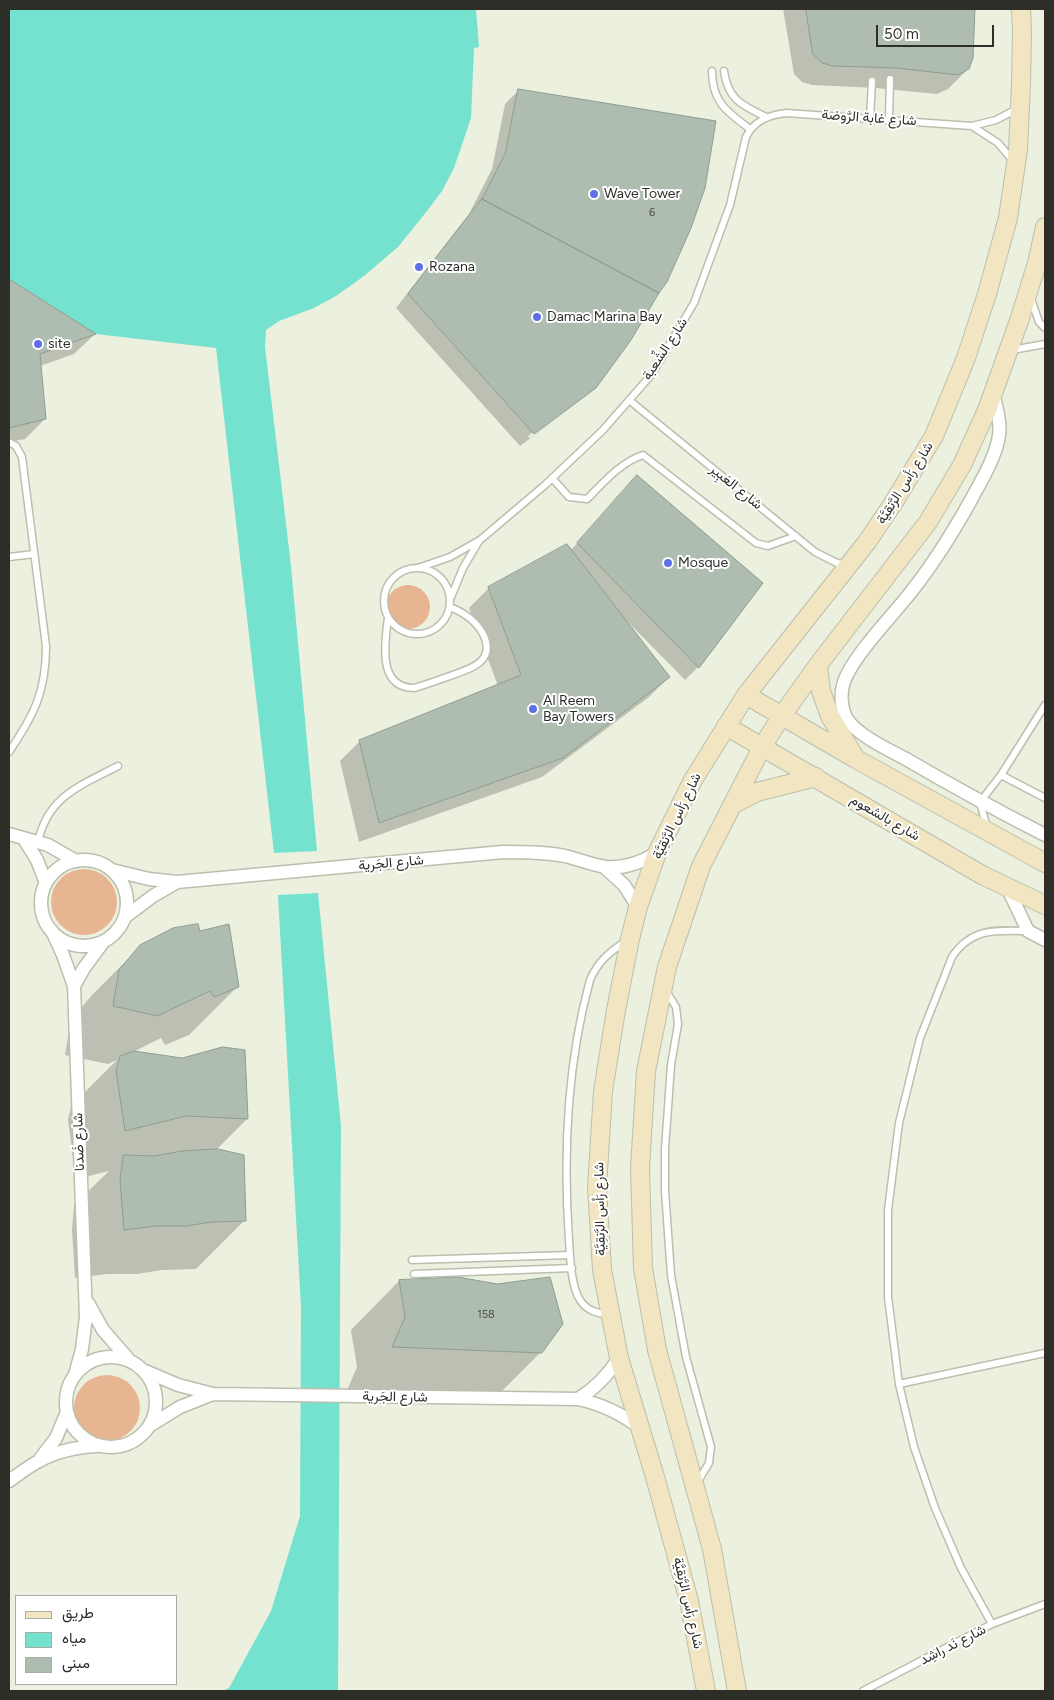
<!DOCTYPE html>
<html>
<head>
<meta charset="utf-8">
<style>
  body { margin:0 }
  #map { position:relative; width:1054px; height:1700px; overflow:hidden; background:#ecf0df; font-family:Figtree,Vazirmatn,sans-serif }
  canvas { display:block }
  .frame { position:absolute; inset:0; border:10px solid #2d2e28; pointer-events:none }
  .legend { position:absolute; left:15px; top:1595px; width:162px; height:90px; box-sizing:border-box; background:#fff; border:1px solid #ababa9; margin:0; padding:6px 9px; list-style:none; font-size:15px; color:#2d2e28 }
  .legend li { display:flex; align-items:center; gap:10px; height:25px }
  .legend b { width:25px; border:1px solid #ababa9 }
  .scale { position:absolute; left:876px; top:25px; width:118px; height:22px; box-sizing:border-box; border:2px solid #2d2e28; border-top:0; padding-left:6px; font-size:15px; line-height:18px; white-space:nowrap; color:#2d2e28; -webkit-text-stroke:4px #fff; paint-order:stroke }
</style>
</head>
<body>
<div id="map">
<canvas width="1054" height="1700"></canvas>
<div class="frame"></div>
<ul class="legend">
<li><b style="height:6px;background:#f2e5c1"></b>طريق</li>
<li><b style="height:14px;background:#74e2ce"></b>مياه</li>
<li><b style="height:14px;background:#aebdb0"></b>مبنى</li>
</ul>
<div class="scale">50 m</div>
</div>
<script>
const g = document.querySelector('canvas').getContext('2d');
g.lineJoin = 'round';
function fillPath(path, color) {
  g.fillStyle = color;
  g.fill(path, 'evenodd');
}
function stroke(path, color, width, dash) {
  g.strokeStyle = color;
  g.lineWidth = width;
  g.lineCap = dash ? 'butt' : 'round';
  g.setLineDash(dash || []);
  g.stroke(path);
}
function label(font, color, halo, rows, align = 'center') {
  g.font = font + ' Figtree,Vazirmatn,sans-serif';
  g.lineWidth = 4;
  g.setLineDash([]);
  g.textBaseline = 'middle';
  g.strokeStyle = halo;
  g.fillStyle = color;
  for (const [text, x, y, turn = 0] of rows) {
    g.save();
    g.translate(x, y);
    g.rotate((+turn || 0) * Math.PI / 180);
    g.textAlign = isNaN(turn) ? turn : align;
    if (halo) g.strokeText(text, 0, 0);
    g.fillText(text, 0, 0);
    g.restore();
  }
}
fillPath(new Path2D(`
  M386 607a22 22 0 1 1 44 0a22 22 0 1 1-44 0Z
  M51 902a33 33 0 1 1 66 0a33 33 0 1 1-66 0Z
  M74 1408a33 33 0 1 1 66 0a33 33 0 1 1-66 0Z`), '#e8b593');
fillPath(new Path2D(`
  M9 9H476L479 47 474 48 471 118 454 168 442 191 427 211 398 247 364 276 336 296 314 308 279 321 266 330 265 347 291 566 317 851 274 853 216 348 96 334 9 279Z
  M318 893 341 1126 338 1691H223L229 1688 271 1611 300 1516 301 1307 278 895Z`), '#74e2ce');
fillPath(new Path2D(`
  M783 9H974L972 58 968 69 948 89 937 94 876 88 812 85 802 82 794 74Z
  M519 90 591 390 528 436 530 439 583 399 520 446 396 308 469 214 492 169 505 104Z
  M9 281 94 335 74 354 40 366 45 419 25 439 9 442Z
  M637 477 698 667 685 680 628 622 627 623 669 677 649 697 542 777 359 842 340 761 360 741 498 686 469 608 489 588 570 551Z
  M199 932 237 987 189 1035 165 1045 161 1038 133 1052 247 1119 216 1150 245 1220 196 1269 162 1270 137 1274H107L75 1278 72 1230 74 1205 109 1171 76 1179 68 1120 71 1106 117 1060 108 1064 65 1055 71 1020 92 995 141 946Z
  M399 1281 541 1352 492 1401 345 1395 357 1367 351 1330Z`), '#0003');
const building = new Path2D(`
  M806 9H975L973 58 969 69 958 75 896 68 833 66 822 63 813 54Z
  M518 89 716 121 705 188 691 228 667 282 659 293 482 199 505 154Z
  M482 199 659 293 631 340 596 388 534 434 408 294Z
  M9 279 96 334 40 354 46 419 9 428Z
  M637 475 763 583 699 668 577 543Z
  M567 544 670 677 563 758 379 823 359 740 521 675 488 587Z
  M198 924 200 931 229 924 239 987 214 997 210 991 157 1016 113 1006 119 970 140 945 173 928Z
  M223 1047 245 1050 248 1119 186 1116 125 1131 116 1071 120 1056 134 1051 182 1058Z
  M218 1149 244 1155 246 1221 212 1222 186 1226H156L124 1230 120 1181 123 1155 154 1156 182 1151Z
  M458 1277 497 1284 550 1277 563 1324 542 1353 392 1347 405 1317 399 1280Z`);
fillPath(building, '#aebdb0');
stroke(building, '#8e9c8f', 1);
const lane = new Path2D(`
  M712 71C712 102 727 112 750 129
  M724 71C728 100 742 105 766 117
  M870 118 872 81
  M889 119 890 79
  M972 126 998 143 1014 162
  M1031 299 1039 322 1045 328
  M1012 350 1045 344
  M629 400 815 552 837 563 847 565
  M9 442 16 446 22 457 46 646C46 692 34 715 9 752
  M552 478 569 497 587 499C603 483 621 462 643 455L756 543 768 546 796 536
  M9 557 34 554
  M384 601a33 33 0 1 1 66 0a33 33 0 1 1-66 0Z
  M418 568 450 557 480 540 545 485 603 430 652 374 694 303 730 205 746 137C754 121 768 115 786 113L972 126 996 120 1017 109
  M451 597 463 568 479 541
  M388 618C385 642 377 688 414 688 425 685 436 681 447 677 466 670 496 664 484 636 477 621 465 613 450 607
  M1001 775 1045 798
  M987 828 980 802 1001 775 1045 705
  M38 842C48 796 80 786 118 766
  M665 989 676 1007 678 1024 671 1065 665 1149V1191L671 1275 686 1357 711 1447 709 1463 700 1478 695 1483
  M412 1260 570 1255
  M414 1274 572 1268
  M609 1315C597 1313 587 1311 580 1300 571 1286 570 1257 569 1240 563 1154 567 1064 590 980 598 961 610 952 626 941
  M899 1384 1045 1353
  M992 1624 961 1568 935 1508 914 1447 899 1384 888 1297V1210L899 1123 920 1038 952 957C971 928 996 930 1027 931
  M863 1691 992 1624 1045 1604`);
const street = new Path2D(`
  M993 393C997 409 1002 426 998 441 993 462 981 481 971 500 951 536 929 571 902 603 886 622 851 660 844 682 840 693 841 709 847 719 857 735 889 750 906 759 952 786 998 811 1045 835
  M9 834 48 845 76 861
  M24 839 37 860 46 883
  M41 903a43 43 0 1 1 86 0a43 43 0 1 1-86 0Z
  M604 867 624 885 638 907
  M112 870 149 879 177 882 503 852C524 852 544 852 565 856 578 859 592 865 606 867 624 869 642 862 657 853
  M1007 887 1028 931 1045 940
  M125 917 153 896 177 882
  M52 931 63 955 74 986 86 1317 82 1349 75 1375
  M74 986 84 968 104 941
  M88 1303 103 1330 130 1361
  M66 1402a45 45 0 1 1 90 0a45 45 0 1 1-90 0Z
  M145 1371 178 1385 213 1394 578 1399C601 1404 621 1413 640 1428
  M578 1399C596 1388 608 1375 619 1358
  M151 1425 180 1407 213 1394
  M40 1459 56 1438 67 1412
  M9 1481C19 1474 29 1466 39 1461 57 1451 77 1447 97 1446`);
const secondary = new Path2D(`
  M818 665 821 691 830 716 854 756
  M746 695 856 759 1045 863
  M726 726 982 875 1045 905
  M732 805 757 792 816 777
  M706 1691 689 1601 655 1477 619 1358 602 1270 597 1187 603 1091 616 1010 630 939 638 907 657 853 693 780 746 695 867 542 892 505 934 436 966 358 987 294 1008 218 1018 150 1021 84 1022 31 1021 9
  M737 1691 712 1549 657 1350 643 1268 640 1168 646 1071 667 967 701 866 762 747 781 717 818 665 928 522 962 465 987 410 1019 321 1037 263 1045 227`);
stroke(lane, '#bbbfae', 9);
stroke(street, '#bbbfae', 15);
stroke(secondary, '#bbbfae', 20);
stroke(lane, '#fff', 6);
stroke(street, '#fff', 12);
stroke(secondary, '#f2e5c1', 18);
for (const [x, y, r, color] of [
  [594,194,5,"#5f6fe6"],
  [419,267,5,"#5f6fe6"],
  [537,317,5,"#5f6fe6"],
  [38,344,5,"#5f6fe6"],
  [668,563,5,"#5f6fe6"],
  [533,709,5,"#5f6fe6"]
]) {
  const dot = new Path2D();
  dot.arc(x, y, r, 0, 2 * Math.PI);
  g.fillStyle = color;
  g.fill(dot);
  stroke(dot, '#fff', 2);
}
label('11px', '#4d524a', null, [
  ["6",652,213],
  ["158",486,1315]
]);
label('14px', '#2d2e28', '#fff', [
  ["شارع غابة الرَّوضة",869,118,4],
  ["شارع الشِّعبة",665,349,-57],
  ["شارع رَأس الرَّنقِيَّة",905,483,-58],
  ["شارع العَبِير",736,487,39],
  ["شارع رَأس الرَّنقِيَّة",677,816,-64],
  ["شارع بالشعوم",885,818,30],
  ["شارع الجَرية",391,863,-5],
  ["شارع ضَدنا",79,1142,-92],
  ["شارع رَأس الرَّنقِيَّة",600,1209,-91],
  ["شارع الجَرية",395,1397,1],
  ["شارع رَأس الرَّنقِيَّة",688,1603,77],
  ["شارع نَد راشِد",953,1645,-27]
]);
label('14px', '#2d2e28', '#fff', [
  ["Wave Tower",604,194],
  ["Rozana",429,267],
  ["Damac Marina Bay",547,317],
  ["site",48,344],
  ["Mosque",678,563],
  ["Al Reem",543,701],
  ["Bay Towers",543,717]
], 'left');
</script>
</body>
</html>
